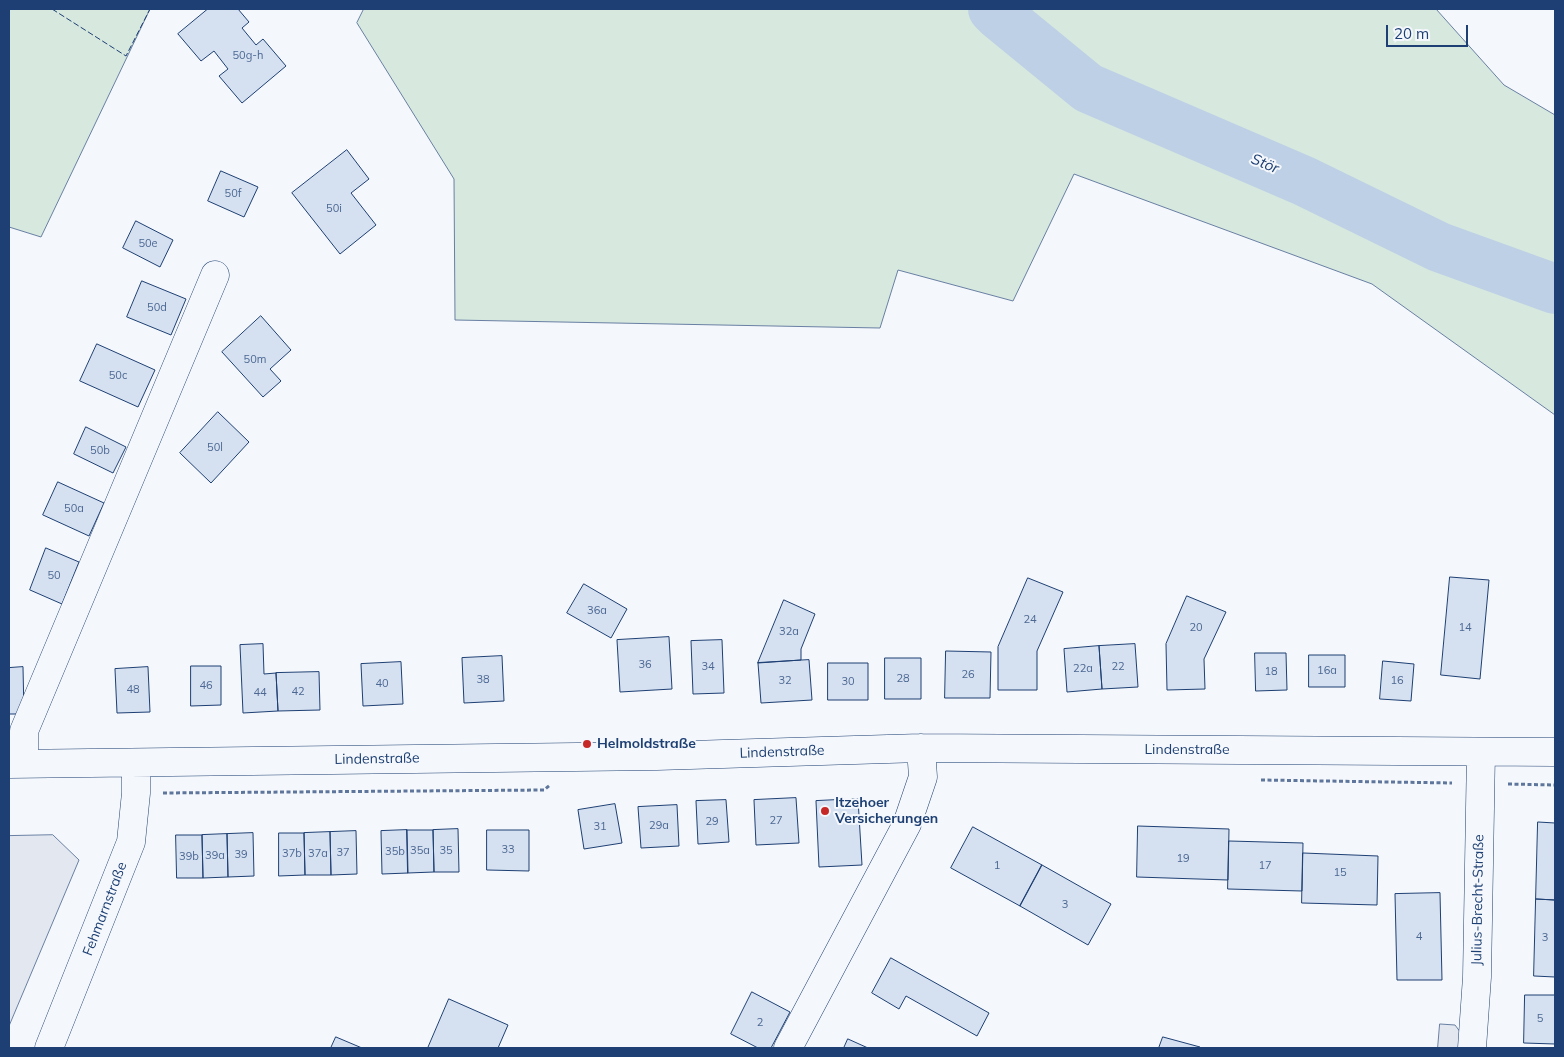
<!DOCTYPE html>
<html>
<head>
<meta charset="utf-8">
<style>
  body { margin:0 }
  #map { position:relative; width:1564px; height:1057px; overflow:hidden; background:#f4f7fb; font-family:Mulish,sans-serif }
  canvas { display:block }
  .frame { position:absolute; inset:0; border:10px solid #1d3f73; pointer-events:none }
  .scale { position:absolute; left:1386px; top:25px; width:82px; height:22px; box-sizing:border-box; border:2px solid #1d3f73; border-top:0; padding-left:6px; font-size:15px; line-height:18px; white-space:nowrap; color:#1d3f73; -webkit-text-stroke:4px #f4f7fb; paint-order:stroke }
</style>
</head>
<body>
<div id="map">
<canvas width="1564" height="1057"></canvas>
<div class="frame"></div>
<div class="scale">20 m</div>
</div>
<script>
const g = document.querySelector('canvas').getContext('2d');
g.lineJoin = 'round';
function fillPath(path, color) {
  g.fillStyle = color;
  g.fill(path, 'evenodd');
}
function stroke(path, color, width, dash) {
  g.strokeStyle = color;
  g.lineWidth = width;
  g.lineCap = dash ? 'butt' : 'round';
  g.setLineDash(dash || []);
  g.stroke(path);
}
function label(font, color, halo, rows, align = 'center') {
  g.font = font + ' Mulish,sans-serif';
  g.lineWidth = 4;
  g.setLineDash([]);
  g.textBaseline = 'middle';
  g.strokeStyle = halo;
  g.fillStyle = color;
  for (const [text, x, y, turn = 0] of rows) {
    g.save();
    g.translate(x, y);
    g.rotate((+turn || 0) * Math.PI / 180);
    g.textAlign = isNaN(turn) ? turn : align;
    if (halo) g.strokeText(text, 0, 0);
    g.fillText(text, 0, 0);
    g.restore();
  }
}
const green = new Path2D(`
  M9 9H150L41 237 9 227Z
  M364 9H1436L1504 85 1555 115V415L1372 284 1074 174 1013 301 898 270 880 328 455 320 454 179 357 23Z`);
fillPath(green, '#d7e8df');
stroke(green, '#687fa3', 1);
const parking = new Path2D(`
  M53 835 79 860 9 1026V836Z
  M1440 1024 1455 1025 1461 1033 1459 1048H1438Z`);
fillPath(parking, '#e3e8f0');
stroke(parking, '#687fa3', 1);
stroke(new Path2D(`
  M993 9 1000 16 1088 88 1304 181 1439 247 1555 289`), '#bed0e5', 50);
const building = new Path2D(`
  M208 9H238L249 22 242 28 256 45 263 39 286 66 242 103 219 76 228 69 214 51 201 61 178 34Z
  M347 150 369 179 351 193 376 225 340 254 292 193Z
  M221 171 258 187 244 217 208 201Z
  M136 221 173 240 160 267 123 248Z
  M142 281 186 299 171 335 127 317Z
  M261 316 291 350 270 369 281 381 263 397 222 352Z
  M97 344 155 370 138 407 80 381Z
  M218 412 249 442 211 483 180 453Z
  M86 427 126 447 113 473 74 454Z
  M58 482 104 503 89 536 43 515Z
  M46 548 79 562 62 604 30 590Z
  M1450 577 1489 580 1480 679 1441 675Z
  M1028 578 1063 592 1037 651V690H998V647Z
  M584 584 627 609 611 638 567 613Z
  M1187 596 1226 612 1204 659 1205 689 1167 690 1166 644Z
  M784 600 815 614 801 649V660L758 663Z
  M669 637 672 689 620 692 617 640Z
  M722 640 724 693 693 694 691 641Z
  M263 644 264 674 276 673 278 711 243 713 240 645Z
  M1135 644 1138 687 1102 689 1099 646Z
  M1099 646 1102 689 1067 692 1064 649Z
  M946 651 991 652 990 698H945Z
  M1255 653H1286L1287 690 1256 691Z
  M1309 655H1345V687H1309Z
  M502 656 504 701 464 703 462 658Z
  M885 658H921V699H885Z
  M809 660 812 700 761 703 758 663Z
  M1383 661 1414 664 1411 701 1380 699Z
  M401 662 403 704 363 706 361 664Z
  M828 663H868V700H828Z
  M191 666H221V705L191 706Z
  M23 667 24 714H9V668Z
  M148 667 150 712 117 713 115 669Z
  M319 672 320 710 278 711 276 673Z
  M796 798 799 843 756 845 754 800Z
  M858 799 862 865 819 867 816 801Z
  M726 800 729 842 698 844 696 801Z
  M615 804 622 843 584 849 578 810Z
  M677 805 679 846 641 848 638 807Z
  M1538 822 1555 823V900L1536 899Z
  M1138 826 1229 829 1228 880 1137 877Z
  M973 827 1042 865 1020 906 951 868Z
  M458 829 459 872H434L433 830Z
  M407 830 408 873 382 874 381 831Z
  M407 830H433L434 872 408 873Z
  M487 830H529V871L487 870Z
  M356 831 357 874 331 875 330 832Z
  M330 832 331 875H305L304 833Z
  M253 833 254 876 228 877 227 834Z
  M279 833H304L305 875 279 876Z
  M227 834 228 877 203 878 202 835Z
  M176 835H202L203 878H177Z
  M1229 841 1303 843 1302 891 1228 889Z
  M1303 853 1378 856 1377 905 1302 903Z
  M1042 865 1111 904 1088 945 1020 906Z
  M1440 893 1442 980H1397L1395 894Z
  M1536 899 1555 900V977L1534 976Z
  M891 958 989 1013 977 1036 906 996 899 1009 872 993Z
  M752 992 790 1012 771 1048H758L731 1034Z
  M1525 995H1555V1044L1524 1043Z
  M449 999 508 1025 498 1048H428Z
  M336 1037 362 1048H331Z
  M1163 1037 1200 1047V1048H1159Z
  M848 1039 868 1048H844Z`);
fillPath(building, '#d5e0f0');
stroke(building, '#1d3f73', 1);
const minor = new Path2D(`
  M9 764 657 756 921 748 1555 752
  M24 764V731L215 275
  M49 1048 131 842 136 793V763
  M788 1048 907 824 923 777 921 748
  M1472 1048 1477 977 1481 752`);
stroke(minor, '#1d3f73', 29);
stroke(new Path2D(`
  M1261 780 1452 783
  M1508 784 1555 785
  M163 793 544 790 550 785`), '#5e769c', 3, [4, 2.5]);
stroke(minor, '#f4f7fb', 28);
stroke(new Path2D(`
  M52 9 126 56 150 9`), '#1d3f73', 1, [6, 2.5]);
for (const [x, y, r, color] of [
  [587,744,5,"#c62828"],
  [825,811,5,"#c62828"]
]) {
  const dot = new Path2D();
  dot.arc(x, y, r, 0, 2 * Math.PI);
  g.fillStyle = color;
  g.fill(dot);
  stroke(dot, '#f4f7fb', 2);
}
label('11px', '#4b6792', null, [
  ["50g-h",248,56],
  ["50f",233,194],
  ["50i",334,209],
  ["50e",148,244],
  ["50d",157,308],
  ["50m",255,360],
  ["50c",118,376],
  ["50l",215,448],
  ["50b",100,451],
  ["50a",74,509],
  ["50",54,576],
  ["36a",597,611],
  ["24",1030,620],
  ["20",1196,628],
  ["14",1465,628],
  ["32a",789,632],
  ["36",645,665],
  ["34",708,667],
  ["22",1118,667],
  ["22a",1083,669],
  ["16a",1327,671],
  ["18",1271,672],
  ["26",968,675],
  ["28",903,679],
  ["38",483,680],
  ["32",785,681],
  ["16",1397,681],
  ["30",848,682],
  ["40",382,684],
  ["46",206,686],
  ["48",133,690],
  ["42",298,692],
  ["44",260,693],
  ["27",776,821],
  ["29",712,822],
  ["29a",659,826],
  ["31",600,827],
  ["33",508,850],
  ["35a",420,851],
  ["35",446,851],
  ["35b",395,852],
  ["37",343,853],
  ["37b",292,854],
  ["37a",318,854],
  ["39",241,855],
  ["39a",215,856],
  ["39b",189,857],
  ["19",1183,859],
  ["1",997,866],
  ["17",1265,866],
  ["15",1340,873],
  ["3",1065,905],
  ["4",1419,937],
  ["3",1545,938],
  ["5",1540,1019],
  ["2",760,1023]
]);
label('bold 14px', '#1d3f73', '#f4f7fb', [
  ["Helmoldstraße",597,744],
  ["Itzehoer",835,803],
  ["Versicherungen",835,819]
], 'left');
label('14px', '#1d3f73', '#f4f7fb', [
  ["Lindenstraße",1187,750],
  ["Lindenstraße",782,752,-2],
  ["Lindenstraße",377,759,-1],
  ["Julius-Brecht-Straße",1478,900,-89],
  ["Fehmarnstraße",105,909,-69]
]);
label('italic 15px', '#1d3f73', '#f4f7fb', [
  ["Stör",1265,164,23]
]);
</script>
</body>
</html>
